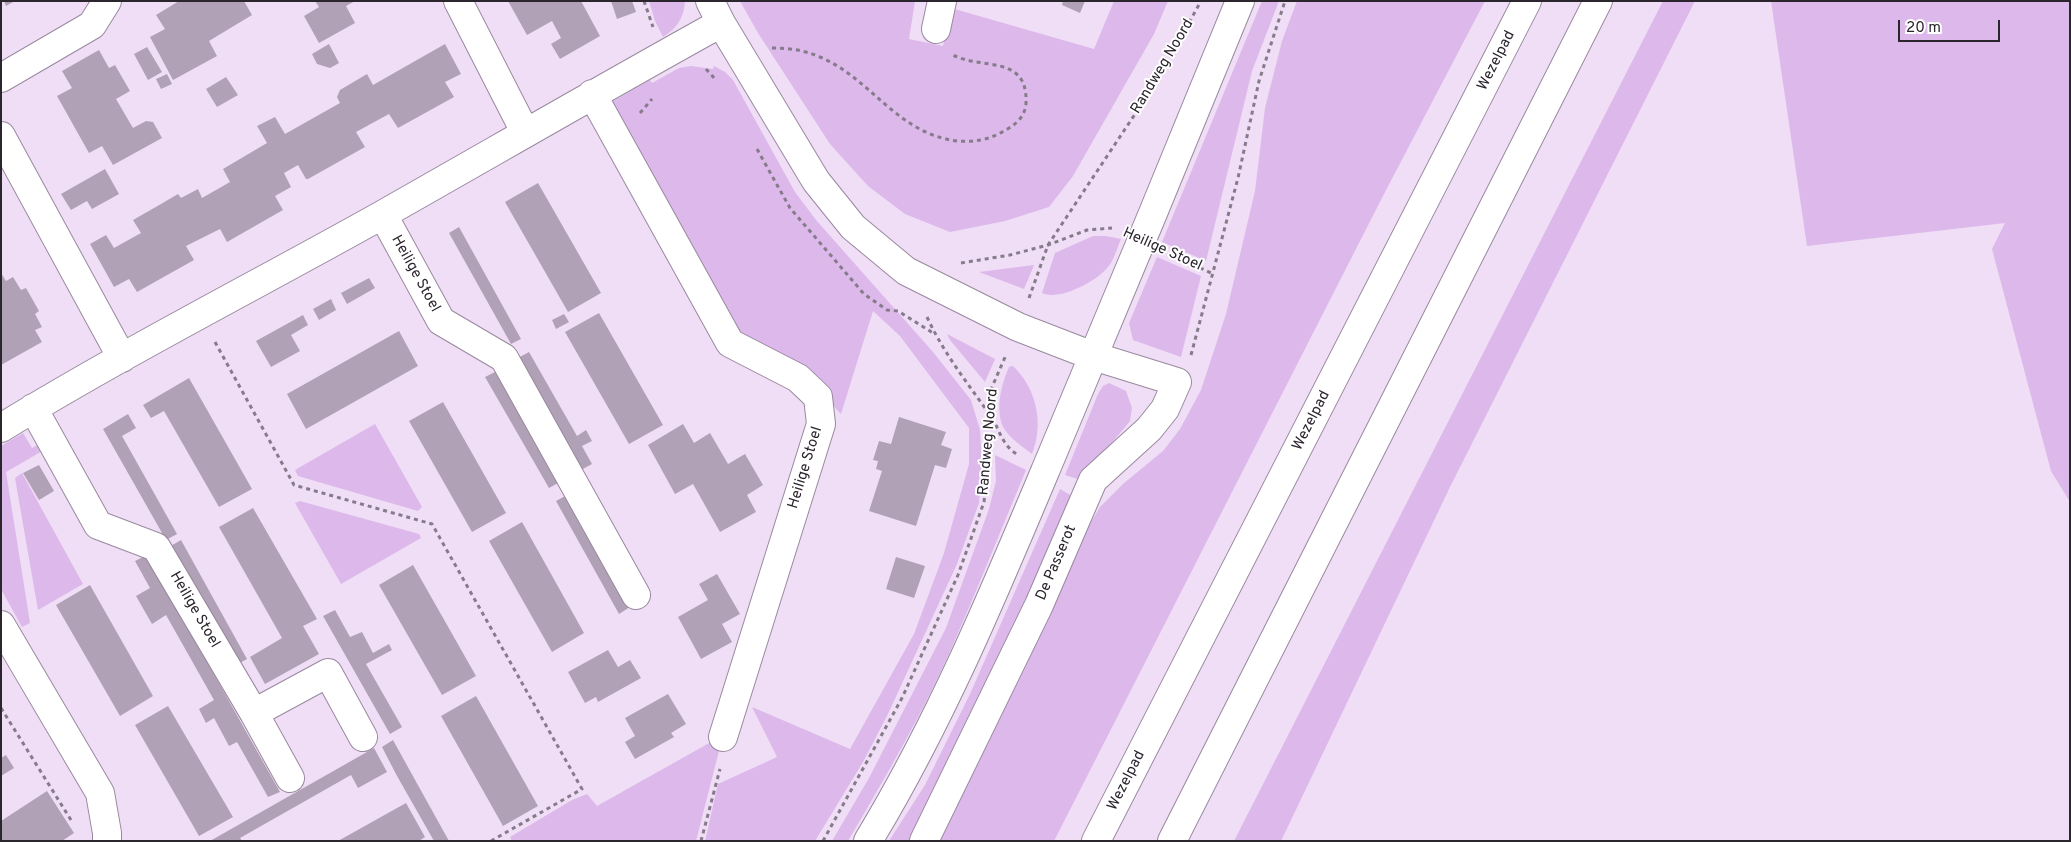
<!DOCTYPE html>
<html>
<head>
<meta charset="utf-8">
<style>
  body { margin:0 }
  #map { position:relative; width:2071px; height:842px; overflow:hidden; background:#efdef5; font-family:Overpass,sans-serif }
  canvas { display:block }
  .frame { position:absolute; inset:0; border:2px solid #2b252d; pointer-events:none }
  .scale { position:absolute; left:1898px; top:20px; width:102px; height:22px; box-sizing:border-box; border:2px solid #2b252d; border-top:0; padding-left:6px; font-size:15px; line-height:18px; white-space:nowrap; color:#2b252d; -webkit-text-stroke:4px #fff; paint-order:stroke }
</style>
</head>
<body>
<div id="map">
<canvas width="2071" height="842"></canvas>
<div class="frame"></div>
<div class="scale">20 m</div>
</div>
<script>
const g = document.querySelector('canvas').getContext('2d');
g.lineJoin = 'round';
function fillPath(path, color) {
  g.fillStyle = color;
  g.fill(path, 'evenodd');
}
function stroke(path, color, width, dash) {
  g.strokeStyle = color;
  g.lineWidth = width;
  g.lineCap = dash ? 'butt' : 'round';
  g.setLineDash(dash || []);
  g.stroke(path);
}
function label(font, color, halo, rows, align = 'center') {
  g.font = font + ' Overpass,sans-serif';
  g.lineWidth = 4;
  g.setLineDash([]);
  g.textBaseline = 'middle';
  g.strokeStyle = halo;
  g.fillStyle = color;
  for (const [text, x, y, turn = 0] of rows) {
    g.save();
    g.translate(x, y);
    g.rotate((+turn || 0) * Math.PI / 180);
    g.textAlign = isNaN(turn) ? turn : align;
    if (halo) g.strokeText(text, 0, 0);
    g.fillText(text, 0, 0);
    g.restore();
  }
}
fillPath(new Path2D(`
  M649 1H685C684 18 677 28 663 37L655 21Z
  M740 1H915L909 39 943 46 951 8 1094 49 1114 1H1168L1154 34 1073 176 1049 207 1005 221 950 232 905 214 868 186 830 144 758 33Z
  M1262 1H1279L1252 71 1206 261 1162 242Z
  M1297 1H1485L1384 194 1054 841H935L1066 564 1100 507 1123 484 1163 451 1180 429 1201 390 1226 314 1255 191 1265 108 1282 41Z
  M1663 1H1695L1450 487 1281 841H1234Z
  M1771 1H2070V502L2051 471 1992 249 2005 223 1807 246Z
  M691 66 713 69 714 66 725 72 733 80 795 192 816 220 933 352 971 400 980 430 982 465 979 503 957 564 887 716 863 762 815 841H705L718 784 777 757 752 707 850 749 914 634 944 553 969 464V428L900 336 873 311 841 414 801 371 739 335 608 104 650 80 652 83 679 68Z
  M1093 236H1106L1121 239C1117 248 1114 260 1108 267 1096 282 1059 301 1042 293L1055 253Z
  M1157 257 1201 276 1181 357 1133 340 1129 323Z
  M1034 265 1024 289 979 272Z
  M947 334 995 359 985 382 950 340Z
  M1013 366C1037 389 1044 424 1032 454 1023 447 1011 439 1005 430 994 413 1001 385 1009 367Z
  M1109 383 1126 391 1132 408 1130 421 1081 480 1065 475 1098 394 1103 386Z
  M375 424 422 507 418 511 298 476 295 470Z
  M23 433 32 448 41 443 44 450 6 472 30 623 22 627 1 589V446Z
  M995 455 1026 470C1000 532 975 595 948 656 919 720 883 781 848 841H832L869 778 946 628 989 509 996 481Z
  M22 473 83 584 38 610 15 478Z
  M1060 489 1074 497 1018 626 913 841H889L925 785 970 694Z
  M300 501 419 534 421 538 341 584 295 503Z
  M711 742 720 747 696 841H512L510 837 572 800 587 794 597 806Z`), '#ddb8eb');
fillPath(new Path2D(`
  M4 1H15L6 6Z
  M179 1H244L252 15 209 41 217 56 173 80 150 37 165 29 156 15Z
  M315 1H355L346 6 355 23 319 43 304 16 319 7Z
  M508 1H581L600 36 560 59 551 44 561 38 552 21 527 35Z
  M611 1H632L636 12 617 19Z
  M1063 1H1085L1080 13 1062 5Z
  M329 44 339 63 330 68 317 64 312 54Z
  M445 44 461 74 445 82 454 97 398 128 389 114 356 132 365 147 308 179H306L298 165 284 173 291 187 275 196 283 210 227 242 220 229 186 246 194 260 137 292 129 279 114 287 90 244 106 235 114 248 141 233 133 220 161 204 178 194 181 198 198 189 202 198 230 182 223 169 267 143 257 126 275 117 285 134 340 103 337 97 340 90 367 74 373 85Z
  M147 47 162 72 148 80 134 54Z
  M99 50 109 68 115 65 130 91 116 99 133 128 146 121 153 122 162 138 113 165 102 146 89 153 57 96 72 88 62 71Z
  M167 74 172 84 161 89 156 79Z
  M226 77 238 95 217 107 206 89Z
  M105 169 119 194 92 209 87 201 71 210 61 194Z
  M538 183 601 293 568 312 505 202Z
  M459 227 521 339 511 344 449 233Z
  M1 273 6 281 13 277 21 290 26 288 39 311 35 314 42 327 35 330 42 342 1 365Z
  M369 278 375 288 347 304 341 293Z
  M331 299 336 310 319 320 313 309Z
  M599 313 663 425 629 444 565 332Z
  M564 314 569 322 556 329 552 320Z
  M303 315 308 325 291 335 300 351 271 367 256 341Z
  M399 331 418 366 306 429 287 394Z
  M529 352 577 436 586 430 592 441 582 446 592 464 581 470 518 358Z
  M497 371 560 482 549 488 485 377Z
  M189 378 252 489 219 507 164 411 151 418 143 405Z
  M443 402 506 513 472 532 409 421Z
  M128 414 136 428 122 436 177 534 166 540 103 429Z
  M899 417 946 432 941 445 952 449 946 468 935 465 916 526 869 511 882 471 876 469 878 461 873 460 879 441 891 444Z
  M683 424 694 443 710 433 728 464 745 454 763 485 747 495 756 512 720 532 693 484 675 494 648 445Z
  M39 465 54 491 39 500 23 473Z
  M567 495 630 607 619 614 556 501Z
  M253 508 317 619 303 626 319 654 265 684 250 657 282 638 219 527Z
  M522 522 584 633 552 652 489 541Z
  M181 540 247 659 236 665 169 547Z
  M147 555 280 792 268 797 237 742 229 746 214 718 206 723 199 709 214 700 166 615 152 624 136 596 150 588 135 561Z
  M896 557 925 566 914 598 886 589Z
  M413 565 476 676 442 695 379 585Z
  M717 574 740 614 722 624 732 642 701 659 678 617 708 600 699 584Z
  M90 585 153 696 120 716 56 605Z
  M335 610 350 637 362 632 373 653 389 644 392 650 366 664 402 727 390 734 323 616Z
  M608 650 618 667 630 660 641 678 598 702 596 697 585 703 568 672Z
  M668 694 686 724 671 733 674 737 635 759 625 742 635 736 625 718Z
  M476 696 538 806 503 826 441 716Z
  M168 706 233 817 199 836 135 725Z
  M393 740 409 769 449 841H434L397 776 382 747Z
  M374 748 387 772 358 788 351 775 240 838 242 841H210Z
  M6 755 14 768 1 776V758Z
  M47 791 74 833 62 841H1V821Z
  M406 803 425 837 419 841H338Z`), '#b1a1b7');
const minor = new Path2D(`
  M458 1 525 132
  M710 1 721 23 816 181 853 227 906 271 1018 327 1093 356 1177 382 1165 409 1149 429 1093 480 1039 605 924 841
  M936 29 942 1
  M1 78 92 25 107 1
  M592 94 730 343 798 378 818 397 821 424 723 737
  M1 136 122 358
  M383 215 441 321 504 358 636 595
  M33 408 98 525 156 547 254 713 328 673 363 737
  M1 428C125 352 255 286 382 215 495 151 607 86 721 23
  M1 625 100 793 107 833V841
  M254 713 290 778`);
const major = new Path2D(`
  M868 841C942 719 996 588 1051 457 1115 306 1178 153 1240 1`);
const highway = new Path2D(`
  M1096 841 1527 1
  M1172 841 1598 1`);
stroke(minor, '#99899f', 30);
stroke(major, '#99899f', 30);
stroke(highway, '#99899f', 30);
stroke(new Path2D(`
  M644 1 653 27
  M772 48C789 48 804 50 820 57 872 79 896 133 957 141 970 142 982 141 994 136 1009 129 1025 121 1026 103 1028 54 981 70 953 55
  M706 69 716 80
  M640 113 652 99
  M757 149 790 208 864 294 887 310 898 311 933 333
  M1171 254 1213 274
  M961 263 1010 255 1048 245 1087 230 1112 228
  M1029 298 1048 245 1153 87 1201 1
  M927 317C944 354 969 385 992 418 1001 433 1002 445 1018 455
  M215 342 294 485 432 524 582 789 491 841
  M1191 355 1238 178 1259 81 1285 1
  M1 708 71 820
  M701 841 720 769
  M823 841 902 698 958 575 984 502 993 421 992 387 1006 355`), '#867b8a', 3, [4, 4]);
stroke(minor, '#fff', 28);
stroke(major, '#fff', 28);
stroke(highway, '#fff', 28);
label('15px', '#2b252d', '#fff', [
  ["Wezelpad",1497,61,-63],
  ["Randweg Noord",1163,67,-59],
  ["Heilige Stoel",1162,250,24],
  ["Heilige Stoel",415,274,61],
  ["Wezelpad",1312,421,-63],
  ["Randweg Noord",989,442,-85],
  ["Heilige Stoel",806,468,-73],
  ["De Passerot",1057,563,-67],
  ["Heilige Stoel",194,610,60],
  ["Wezelpad",1127,781,-63]
]);
</script>
</body>
</html>
